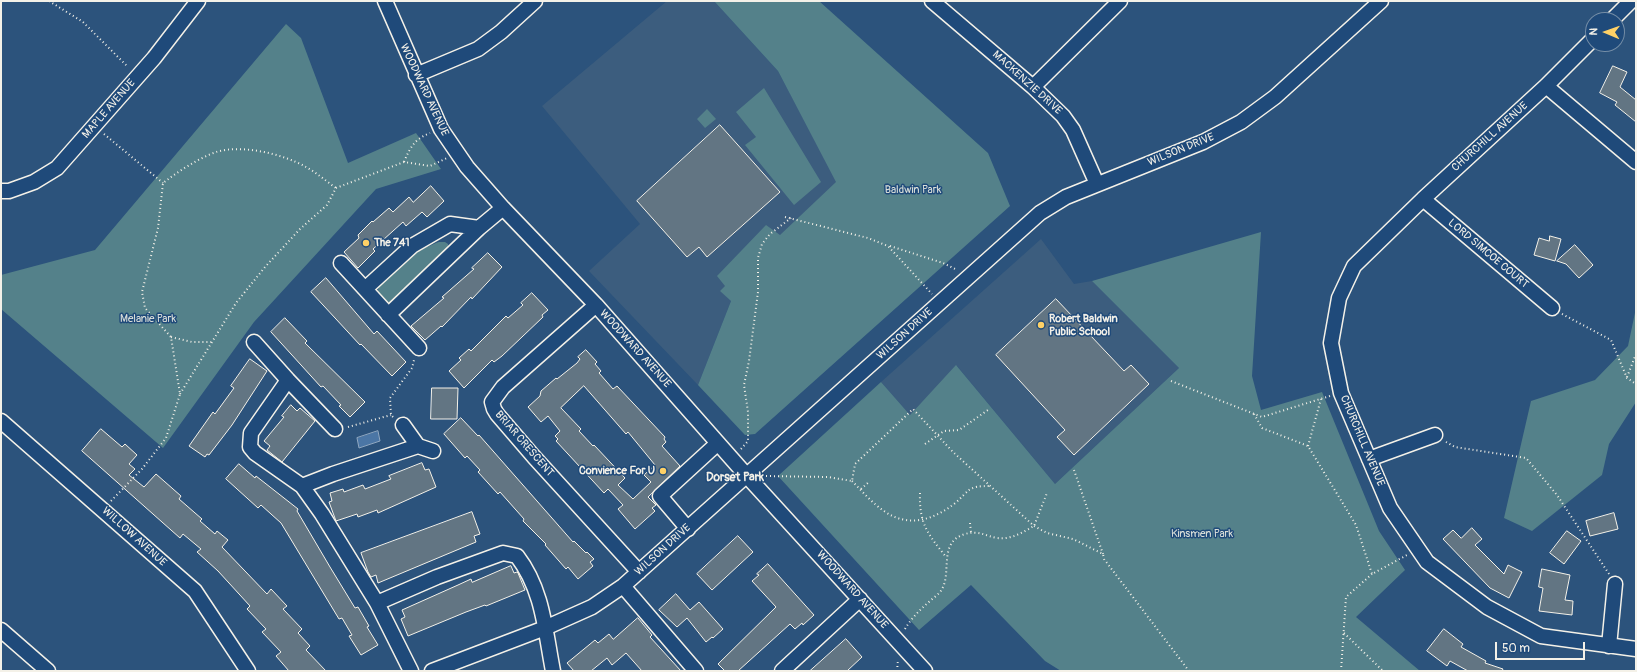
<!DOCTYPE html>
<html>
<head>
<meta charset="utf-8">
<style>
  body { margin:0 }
  #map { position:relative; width:1637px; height:672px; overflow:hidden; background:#2c537c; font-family:Pangolin,sans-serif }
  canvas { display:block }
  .frame { position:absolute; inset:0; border:2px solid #f4f1e8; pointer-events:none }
  .north { position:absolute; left:1585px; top:12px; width:40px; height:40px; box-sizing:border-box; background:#1f4a7a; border:1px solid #748da6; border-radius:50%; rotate:272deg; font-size:11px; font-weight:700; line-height:16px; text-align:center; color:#f4f1e8 }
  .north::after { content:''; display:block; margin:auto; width:14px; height:18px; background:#ffd166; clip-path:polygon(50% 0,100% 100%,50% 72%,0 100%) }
  .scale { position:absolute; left:1495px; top:642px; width:90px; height:18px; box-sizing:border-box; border:2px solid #f4f1e8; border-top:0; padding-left:5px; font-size:12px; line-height:14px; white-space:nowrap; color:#f4f1e8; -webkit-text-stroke:3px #1f4a7a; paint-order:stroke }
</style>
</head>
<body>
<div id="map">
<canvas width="1637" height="672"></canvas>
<div class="frame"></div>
<div class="north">N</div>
<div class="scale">50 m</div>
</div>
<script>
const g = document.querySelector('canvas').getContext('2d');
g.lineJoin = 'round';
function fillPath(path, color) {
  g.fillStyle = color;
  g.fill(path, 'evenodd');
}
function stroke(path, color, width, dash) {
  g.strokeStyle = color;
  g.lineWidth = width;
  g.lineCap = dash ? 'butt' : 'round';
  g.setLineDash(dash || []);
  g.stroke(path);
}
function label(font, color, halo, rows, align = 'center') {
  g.font = font + ' Pangolin,sans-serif';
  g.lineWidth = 3;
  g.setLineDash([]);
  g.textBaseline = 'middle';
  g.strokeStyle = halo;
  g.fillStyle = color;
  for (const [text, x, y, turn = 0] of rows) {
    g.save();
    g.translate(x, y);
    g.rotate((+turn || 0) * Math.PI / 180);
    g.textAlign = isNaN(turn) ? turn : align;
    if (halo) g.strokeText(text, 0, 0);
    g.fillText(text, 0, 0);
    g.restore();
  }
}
fillPath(new Path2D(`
  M667 1H714L778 71 837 182 721 291 731 301 698 385 589 271 640 224 542 106Z
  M1041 239 1074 284 1092 281 1179 368 1055 484 957 366 910 415 881 382Z`), '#3c5d7e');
fillPath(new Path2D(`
  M714 1H819L988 153 1010 206 755 434 745 435 698 385 731 301 720 291 725 286 717 276 766 225 780 235 836 182 778 71Z
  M286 24 301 38 348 163 416 133 441 169 376 189 254 322 163 448 1 309V275L95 250Z
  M764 88 821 182 794 205 745 145 756 137 736 112Z
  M707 109 716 119 705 128 697 119Z
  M1261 232 1252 376 1261 410 1322 392 1379 531 1405 570 1356 617 1420 671H1061L1045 661 971 585 919 630 778 476 881 382 910 415 956 365 1055 484 1179 368 1092 281Z
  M439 242H445L448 244V248L392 302 385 303 378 296C375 274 421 248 439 242Z
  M1636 308V402L1609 444 1602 475 1532 531 1504 518 1531 401 1595 380 1628 346Z`), '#54818a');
const water = new Path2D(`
  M378 431 380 441 359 448 357 438Z`);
fillPath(water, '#4b76a5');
stroke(water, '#8fa7c0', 1);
const building = new Path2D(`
  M1613 66 1627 72 1620 87 1636 100V122L1615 105 1617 102 1600 93Z
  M720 125 780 192 707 257 699 247 687 257 637 201Z
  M431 186 444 201 427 217 422 212 406 226 403 222 373 249 375 251 358 268 344 252 359 238 358 235 372 221 373 222 389 208 393 212 409 197 413 202Z
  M1550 236 1561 239 1555 261 1534 255 1539 238 1549 241Z
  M1575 245 1593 265 1579 278 1566 264 1557 261Z
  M488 253 502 267 472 299 471 297 442 327 441 326 425 340 411 326 444 298 442 297 474 269 472 268Z
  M326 278 374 334 377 331 406 362 392 376 361 344 360 345 311 292Z
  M532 293 548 310 542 315 543 317 502 356 494 362 492 360 464 388 449 371 461 360 459 358 469 349 471 351 506 316 508 318 523 305 521 303Z
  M1056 299 1124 371 1131 365 1149 384 1074 455 1057 437 1065 430 996 355Z
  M285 318 307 341 305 343 365 402 350 417 339 406 341 405 323 386 321 387 271 332Z
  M586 350 597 362 595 364 601 371 599 373 613 389 617 386 665 437 664 439 666 442 662 446 680 466 648 497 656 505 652 508 655 511 635 529 618 509 623 505 608 489 604 493 556 441 558 439 555 436 560 431 548 416 541 422 528 407 540 396 541 391 556 378 557 379 577 363 580 359 578 357ZM584 386 626 434 628 432 655 465 644 475 651 482 633 499 618 485 625 478 594 445 593 446 579 431 581 429 561 408Z
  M250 359 267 371 232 425 209 455 207 454 205 457 189 446 213 412 215 414 234 388 231 386Z
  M432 388H458L457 419H431Z
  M291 405 297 411 300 408 315 421 282 462 267 450 270 446 264 441 284 417 282 416Z
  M461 418 478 436 479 435 573 542 574 541 586 553 587 552 594 559 590 562 593 566 578 579 568 567 566 569 545 545 546 544 523 521 524 519 500 492 498 494 478 472 480 470 467 456 465 458 444 434Z
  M101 429 122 447 125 444 137 455 129 464 135 469 129 475 144 487 156 474 181 496 179 499 202 519 200 521 215 534 217 531 228 540 222 547 267 594 271 589 287 606 283 609 302 629 298 633 310 646 306 650 326 671H289L276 656 281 652 262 632 266 629 247 609 250 606 218 571 197 552 201 549 183 534 180 538 82 451Z
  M422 463 425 470 429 469 436 487 378 513 377 510 358 517 357 514 336 521 329 502 332 501 330 493 343 489 344 492 363 485 365 489 391 479 389 476Z
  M239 464 255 478 256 476 298 509 297 511 330 567 355 608 358 607 369 626 367 627 378 645 361 655 349 636 352 635 342 618 339 619 281 523 261 505 258 508 226 479Z
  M472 512 480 534 474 536 476 542 378 583 376 575 371 577 368 572 361 553Z
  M1614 513 1618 529 1590 536 1586 521Z
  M1472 528 1482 539 1475 545 1504 574 1508 565 1522 572 1509 598 1490 588 1443 539 1453 530 1461 538Z
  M1567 531 1581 541 1564 564 1550 553Z
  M738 536 753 552 712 590 697 574Z
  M768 564 814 615 803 625 802 623 795 629 790 624 738 671H725L718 664 776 607 752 581 759 575 757 574Z
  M511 566 514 573 517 572 518 573 525 590 486 606 485 605 466 612 408 636 401 619 405 617 402 610 458 585 471 579 472 582Z
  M1542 569 1570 575 1565 600 1573 601 1572 615 1539 611 1543 588 1539 587Z
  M676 594 690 610 699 602 723 629 713 638 712 637 706 642 687 618 677 627 659 610Z
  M638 618 652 635 650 637 681 671H642L626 653 612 665 607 658 591 671H574L567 663 595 640 598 643 609 634 613 639Z
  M1444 629 1463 644 1461 647 1486 661 1485 663 1503 669 1502 671H1468L1450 661 1447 666 1427 651Z
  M846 639 862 657 847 671H810Z`);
fillPath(building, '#627583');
stroke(building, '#f4f1e8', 1);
const minor = new Path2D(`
  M385 1 441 129 467 167 503 208 596 305 747 476 925 671
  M932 1 1033 87 1063 116 1073 130 1097 184
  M1612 20 1631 1
  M1593 39 1546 86 1423 199 1354 266 1339 298 1331 343 1341 393 1390 508 1427 562 1487 607 1541 636 1636 649
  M416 75 478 49 501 32 535 1
  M1546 86 1636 162
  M1033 87 1120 1
  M1 191H9L34 182 57 168 154 58 198 1
  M1423 199 1552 308
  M341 263 419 348
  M365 289 412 246 450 224 479 228
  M596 305 503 387 492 402 494 409 497 414 534 457 639 572
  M388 315 479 228 503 208
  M254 342 288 380 335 429
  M288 380 251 433 250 447 255 453 302 486 322 514 377 603 411 671
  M1 421 195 591 248 671
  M403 425 418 446 433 451
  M1369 459 1435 435
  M302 486 333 474 418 446
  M688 529 660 496 718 443
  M623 586 696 671
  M377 603 437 577 503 553 517 556C543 590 545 630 553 671
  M1 630 48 671
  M1609 646 1615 584
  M432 671 545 628 592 607 623 586 1040 213 1066 197 1203 142 1241 122 1275 97 1381 1
  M782 671 860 599`);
stroke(minor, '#f4f1e8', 17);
stroke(new Path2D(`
  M49 1 83 22 128 67
  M104 134 163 183
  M404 162C410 147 415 139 430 133
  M785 217 868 238 888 246 932 294
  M890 246 943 263 957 270
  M1562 314 1611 340 1627 378 1636 384
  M171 337 192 342H211
  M1627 377 1636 354
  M1171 381 1262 417 1330 396
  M180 394 236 303 265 267 300 229 327 205 336 188 404 162 430 166 447 158
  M1254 414 1262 428 1308 446 1356 525 1372 574 1407 555
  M393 417 391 415 390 398 412 368 414 360
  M348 427 391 415
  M1446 442 1455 447 1526 458 1557 495 1609 574
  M925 444 944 431 959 430 988 410
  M1308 446 1321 399
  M741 449 748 441V412L744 385 749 361 758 292V258L762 244 770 234 791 218
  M1074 470 1103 554
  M766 476 828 477 852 481 855 464 913 409 953 452 1034 526 1047 533 1073 539 1103 554 1104 559 1189 671
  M852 481C862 491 872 503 884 511 908 528 933 520 954 504 971 490 966 486 991 486
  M861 489 870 481
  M920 493C919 524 928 534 946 557
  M111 501 142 469 166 438 180 394 171 337 145 308 142 292 158 228 163 183C179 171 197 159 216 152 242 144 283 154 306 167 317 173 326 181 336 188
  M970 523 971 532
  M905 629C912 617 921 609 931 600 935 597 940 593 942 589 952 572 938 542 965 534 979 530 985 536 997 538 1011 540 1023 532 1034 526L1047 493
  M1344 633 1383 671
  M897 671 898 660
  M1341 671 1346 597 1372 574`), '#f4f1e8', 2, [1, 3]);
stroke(minor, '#1f4a7a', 14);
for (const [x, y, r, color] of [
  [366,243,4,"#ffd166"],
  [1041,325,4,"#ffd166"],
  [663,471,4,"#ffd166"]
]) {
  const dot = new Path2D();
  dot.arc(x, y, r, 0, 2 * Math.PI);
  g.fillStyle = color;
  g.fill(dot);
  stroke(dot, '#1f4a7a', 1.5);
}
label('11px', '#f4f1e8', '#1f4a7a', [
  ["MACKENZIE DRIVE",1027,83,42],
  ["WOODWARD AVENUE",424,90,65],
  ["MAPLE AVENUE",109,109,-49],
  ["CHURCHILL AVENUE",1490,137,-42],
  ["WILSON DRIVE",1181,150,-22],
  ["LORD SIMCOE COURT",1488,254,40],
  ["WILSON DRIVE",905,334,-42],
  ["WOODWARD AVENUE",635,349,48],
  ["CHURCHILL AVENUE",1362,441,67],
  ["BRIAR CRESCENT",524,444,49],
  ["WILLOW AVENUE",134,537,42],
  ["WILSON DRIVE",663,550,-42],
  ["WOODWARD AVENUE",852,590,48]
]);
label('11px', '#dce0da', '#1f4a7a', [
  ["Baldwin Park",913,190],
  ["Melanie Park",148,319],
  ["Kinsmen Park",1202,534]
]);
label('bold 11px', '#f4f1e8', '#1f4a7a', [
  ["The 741",374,243],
  ["Robert Baldwin",1049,319],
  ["Public School",1049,332],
  ["Convience For U",655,471,"right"]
], 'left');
label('bold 12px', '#f4f1e8', '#1f4a7a', [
  ["Dorset Park",735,478]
]);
</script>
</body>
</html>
